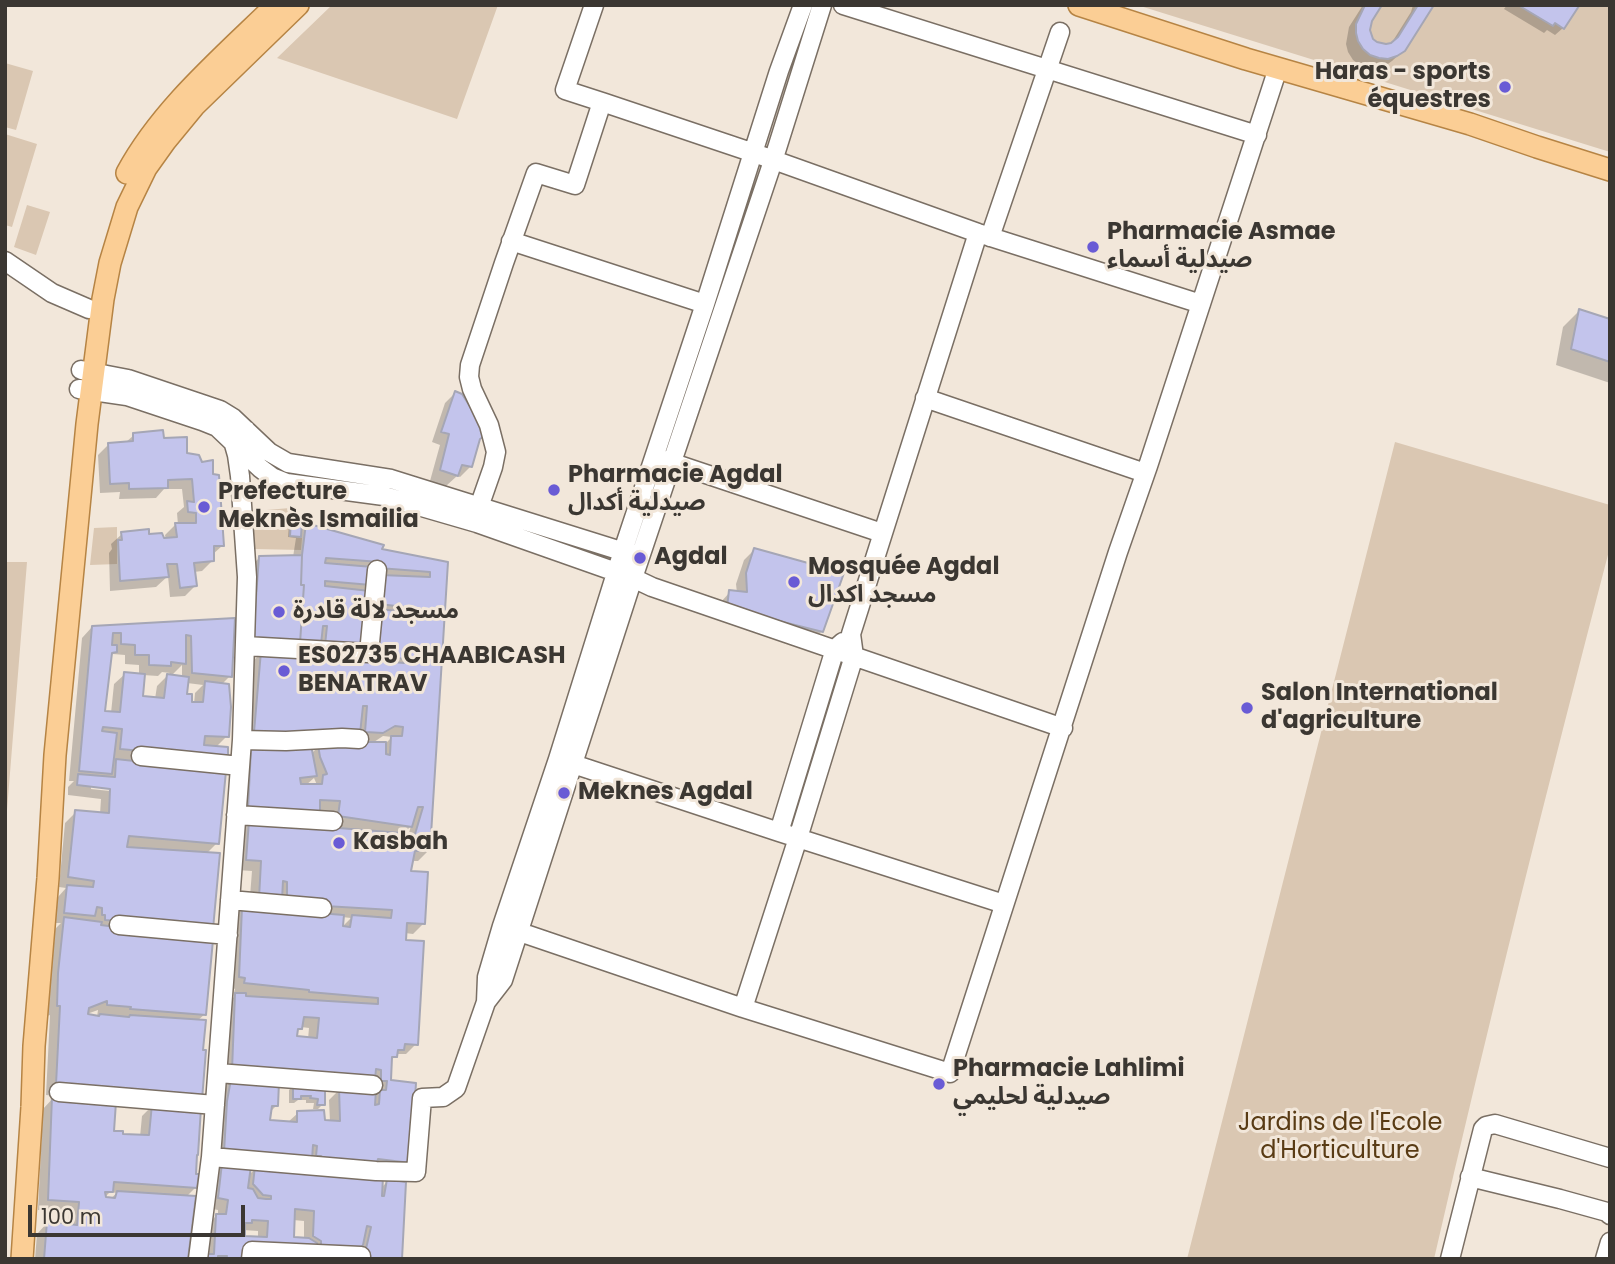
<!DOCTYPE html>
<html>
<head>
<meta charset="utf-8">
<style>
  body { margin:0 }
  #map { position:relative; width:1615px; height:1264px; overflow:hidden; background:#f2e7da; font-family:Poppins,sans-serif }
  canvas { display:block }
  .frame { position:absolute; inset:0; border:7px solid #3b3732; pointer-events:none }
  .scale { position:absolute; left:28px; top:1205px; width:217px; height:32px; box-sizing:border-box; border:4px solid #3b3732; border-top:0; padding-left:9px; font-size:21px; line-height:24px; white-space:nowrap; color:#3b3732; -webkit-text-stroke:5px #f2e7da; paint-order:stroke }
</style>
</head>
<body>
<div id="map">
<canvas width="1615" height="1264"></canvas>
<div class="frame"></div>
<div class="scale">100 m</div>
</div>
<script>
const g = document.querySelector('canvas').getContext('2d');
g.lineJoin = 'round';
function fillPath(path, color) {
  g.fillStyle = color;
  g.fill(path, 'evenodd');
}
function stroke(path, color, width, dash) {
  g.strokeStyle = color;
  g.lineWidth = width;
  g.lineCap = dash ? 'butt' : 'round';
  g.setLineDash(dash || []);
  g.stroke(path);
}
function label(font, color, halo, rows, align = 'center') {
  g.font = font + ' Poppins,"Noto Sans Arabic",sans-serif';
  g.lineWidth = 6;
  g.setLineDash([]);
  g.textBaseline = 'middle';
  g.strokeStyle = halo;
  g.fillStyle = color;
  for (const [text, x, y, turn = 0] of rows) {
    g.save();
    g.translate(x, y);
    g.rotate((+turn || 0) * Math.PI / 180);
    g.textAlign = isNaN(turn) ? turn : align;
    if (halo) g.strokeText(text, 0, 0);
    g.fillText(text, 0, 0);
    g.restore();
  }
}
fillPath(new Path2D(`
  M332 5H498L457 119 277 58Z
  M1137 5H1610V152Z
  M5 63 33 71 16 130 5 127Z
  M5 134 37 144 12 227 5 225Z
  M27 205 50 212 36 255 14 247Z
  M1395 442 1610 505V547C1548 784 1489 1020 1434 1259H1187Z
  M290 508V536L302 538 301 550 255 549 252 517 255 511Z
  M117 527V564L90 565 94 528Z
  M5 562H27L5 835Z`), '#dac7b2');
fillPath(new Path2D(`
  M1363 5H1381L1368 25 1369 35 1376 43 1391 44 1411 12 1413 5H1432L1404 50 1392 61 1385 66 1376 68H1368L1360 65 1353 60 1348 52 1346 44 1349 27Z
  M1507 5H1575L1563 28 1555 35 1547 30 1544 33 1504 9Z
  M1579 311 1610 321V383L1556 365 1563 327Z
  M455 393 485 434 477 442 471 466 460 477 457 476 446 486 430 481 440 445 432 442 445 403Z
  M134 435 163 440 186 455 222 546 212 555V561L202 571 194 572 195 586 185 596 170 597 168 576 156 587 110 591 109 553 112 549 111 544 122 534 148 536 167 545 165 535 175 525H178L177 513 184 507 182 489H164L156 498 119 499 120 492 100 493 98 455 109 444 125 443Z
  M291 521 299 532 306 525 380 550 446 563 428 851 418 861H411L409 873 424 923 413 934 405 933 416 1044 406 1054H398L391 1060 389 1082 409 1163 398 1173 372 1170 381 1188 388 1181 400 1259H204L206 1226 218 1214V1210L208 1208 212 1175 224 1163 214 1162 221 1091 231 1081 222 1080 225 1006 237 994 234 993 235 989 229 987 233 919 243 908 249 909 252 871 237 870 239 833 252 820 238 819 241 761 252 750 311 754 322 743 244 742 251 663 263 651 244 649 249 568 260 557H293L296 538 288 537 289 523ZM369 584 371 592H362ZM383 736 392 737 385 744H371ZM314 778 317 785H306ZM318 810 330 811 328 829ZM411 826 408 836 402 835ZM342 917 351 918 341 928ZM301 1027 309 1028 308 1039 295 1038V1033ZM277 1084 294 1085 289 1090V1103H294L298 1100H306V1103H314L313 1109H318L323 1104 324 1087 341 1088 329 1100 330 1122H323L298 1113 287 1123 268 1122 270 1112 276 1106ZM249 1167 256 1168 248 1176ZM293 1220 304 1221V1239L293 1238ZM243 1230 258 1231V1239L243 1238Z
  M754 550 822 631 811 642 720 603 730 592 737 593 736 584 744 560Z
  M234 620 230 676 221 685 227 736 216 747 217 843 206 854 205 1014 197 1021 196 1187 186 1197 187 1259H35L37 1234 47 1223 68 1226 69 1212 38 1210 43 1109 55 1096 46 1095 50 1015 47 1016 54 930 61 923H55L58 897 66 888 59 887 65 823 76 812 100 814 101 799 68 795V787L74 781H69L82 638 92 627ZM113 654 125 655V664L139 665V675L125 674 114 684 111 713H104L110 657ZM182 665V677L171 676ZM162 672 170 673 157 686 155 699 141 698 143 675 158 676ZM187 683 203 685 195 693 194 704 190 703 185 695ZM91 786 119 788V792L91 789ZM98 1010 97 1017 84 1015ZM114 1104 151 1107 142 1116 140 1137 112 1132ZM110 1192 117 1193 110 1199H103Z`), '#0003');
const building = new Path2D(`
  M1365 5H1382L1372 21 1370 30 1373 39 1377 42 1386 44 1391 43 1398 37 1418 5H1434L1405 51 1397 56 1388 59 1379 58 1370 55 1363 49 1358 41 1356 33V24Z
  M1518 5H1578L1579 6 1564 29 1555 23 1553 26Z
  M1579 309 1610 319V362L1571 349Z
  M455 391 462 394 488 434 480 439 472 467 462 465 458 476 440 470 449 434 441 432Z
  M163 430 164 438 187 437V453L199 455 202 462 213 460V474L219 475 224 546H214V561L194 563 197 586 180 588 177 564H167L169 577 120 581 118 540H122L121 532 149 529V534L162 533 164 538 177 537 175 523H196V513L188 512 187 501 194 502 192 479 168 480V488L129 489V483L110 484 108 443 133 441V433Z
  M291 520H302L301 537 290 536Z
  M306 523 384 545 382 549 448 562 430 851H415L411 871 428 872 425 924 407 923 406 940 424 941 418 1045 405 1044 404 1050H398L397 1057H392L391 1080 416 1083 411 1163 378 1159 376 1168 321 1162V1156H316L317 1146 313 1145 312 1160 224 1152 227 1101 231 1079 279 1082 278 1106H272L270 1120 297 1122V1111L324 1110 325 1120 340 1121 339 1088 376 1090 375 1105 379 1104 380 1090H386L387 1081H381V1070L376 1069 375 1080 232 1070 235 993H246V996L378 1004V998L309 992V990L244 983 245 978 239 977 242 907 344 915 343 926 350 927 352 915 391 918 392 910 325 906 287 900V882L283 881 282 900 259 898 261 861 246 860 249 821 415 834 423 807H418L412 827 338 816 340 801 320 800V815L248 809 251 748 311 745 317 776 300 778 301 784H322L323 775 327 774 320 757 318 745 348 742H386V754L390 755 391 736H402L403 727 395 726 383 733 365 732 367 706H363L360 734 254 732 261 651 404 663 405 659 373 655 378 609 429 614 430 610 379 604 381 575 430 577V572L379 568 380 562 326 558 325 563 373 567 371 585 325 581V586L370 591 364 649 325 645 327 626H323L321 644 300 643 304 585H301L302 555ZM304 1017 319 1018 317 1038 297 1036 298 1029H302Z
  M754 548 844 573 823 632 727 608 729 590 747 592 746 573Z
  M302 555 301 585H304L300 643 253 639 259 556Z
  M235 618 232 677 192 673 191 636 186 635V664L171 662V666L149 665V655H135V645L121 644V633H113L112 645H117V652L112 653 105 711 120 712 124 672 145 674 143 696 164 698 167 674 189 677 187 694H192V702H203L205 681 229 684 231 707 229 737 205 736 204 745 228 747V759L120 749 122 729 103 727 102 731 117 733 112 774 79 771 92 626Z
  M116 759 226 771 219 844 129 836 127 847 220 853 213 929 105 920V915H102V908L97 907 95 916 64 913 67 885 93 887 94 881 68 877 75 810 109 813 110 789 77 785 78 774 115 777Z
  M64 917 102 922 101 925 213 940 206 1015 130 1009 131 1007 107 1005V1001L89 1008 88 1014 99 1016 100 1014 129 1017 130 1015 206 1020 203 1050H206L202 1100 56 1084 60 1006H57L58 973Z
  M293 1083 325 1084V1105H317L318 1099 310 1098 311 1096H301V1099H293Z
  M52 1096 116 1102 114 1131H123V1134L149 1135 152 1104 201 1108 198 1155H197L196 1174H199L197 1188 114 1182 113 1192H105L106 1197 115 1198 117 1191 196 1196 188 1259H44L47 1221 77 1225 79 1202 48 1200Z
  M222 1163 251 1166 248 1188 253 1189 258 1198 266 1199H271V1196L263 1195 253 1184 255 1166 383 1177 382 1196H384L387 1179 406 1182 402 1259H368L365 1253 371 1227 367 1226 363 1245 359 1251 321 1250V1241L313 1236 314 1211 295 1209 294 1237 309 1238 317 1243V1250L247 1259H226L227 1256H218V1259H206V1254H214L216 1214H226L228 1200 218 1198ZM252 1220 268 1221 267 1237 245 1236V1223H252Z`);
fillPath(building, '#c3c4ec');
stroke(building, '#a5a6b5', 2);
const minor = new Path2D(`
  M843 5 1257 135
  M602 102 754 153 978 233 1201 304
  M990 237 1060 32
  M511 241 705 304
  M5 261 52 293 89 309
  M81 370 128 379 220 410 233 418 269 452 288 463 391 479 634 555
  M79 389 127 396 202 421 217 427 260 468 272 477 287 483 384 496 477 523 633 578 652 587 1063 728
  M925 398 1145 473
  M661 459 882 533
  M477 523 479 507 493 467 496 452 489 425 472 389 469 377 470 365 504 263 536 173 575 185 602 102 565 90 594 5
  M245 646 369 653 377 570
  M242 740 286 741 342 738 359 739
  M141 756 240 766
  M564 761 779 832 1004 904
  M236 815 333 821
  M779 832 835 649 843 642
  M230 900 322 908
  M119 925 228 935
  M502 926 743 1008 950 1073 1118 552 1148 466 1278 68
  M486 1002 487 977 502 926 558 759 623 551 705 304 779 71 803 5
  M743 1008 798 838 854 656 851 634 978 233
  M218 1073 373 1085
  M59 1092 215 1105
  M211 1157 376 1171 416 1172 422 1098 443 1097 456 1088 486 1002 503 980 633 578 773 161 822 5
  M1470 1177 1560 1199 1607 1212 1610 1215
  M198 1259 211 1157 242 740 247 577 240 476 237 455 233 441 237 434 246 430
  M251 1259 252 1251 361 1256
  M1450 1259 1483 1129 1486 1126 1495 1124 1610 1158
  M1605 1259 1610 1242`);
const major = new Path2D(`
  M1079 5 1246 59 1470 124 1537 147 1610 170
  M127 173C162 108 224 56 276 5
  M22 1259 32 1107 34 1046 48 878 55 755 87 424 103 299 110 263 127 207 146 168 166 140 194 106 298 5`);
stroke(minor, '#7a6f64', 21);
stroke(major, '#b68444', 24);
stroke(minor, '#fff', 18);
stroke(major, '#fbce95', 21);
for (const [x, y, r, color] of [
  [1505,87,7,"#695bd5"],
  [1093,247,7,"#695bd5"],
  [554,490,7,"#695bd5"],
  [204,507,7,"#695bd5"],
  [640,558,7,"#695bd5"],
  [794,582,7,"#695bd5"],
  [279,612,7,"#695bd5"],
  [284,671,7,"#695bd5"],
  [1247,708,7,"#695bd5"],
  [564,793,7,"#695bd5"],
  [339,843,7,"#695bd5"],
  [939,1084,7,"#695bd5"]
]) {
  const dot = new Path2D();
  dot.arc(x, y, r, 0, 2 * Math.PI);
  g.fillStyle = color;
  g.fill(dot);
  stroke(dot, '#f2e7da', 2.5);
}
label('bold 24px', '#3b3732', '#f2e7da', [
  ["Haras - sports",1491,73,"right"],
  ["équestres",1491,101,"right"],
  ["Pharmacie Asmae",1107,233],
  ["صيدلية أسماء",1107,261],
  ["Pharmacie Agdal",568,476],
  ["صيدلية أكدال",568,504],
  ["Prefecture",218,493],
  ["Meknès Ismailia",218,521],
  ["Agdal",654,558],
  ["Mosquée Agdal",808,568],
  ["مسجد اكدال",808,596],
  ["مسجد لالة قادرة",293,612],
  ["ES02735 CHAABICASH",298,657],
  ["BENATRAV",298,685],
  ["Salon International",1261,694],
  ["d'agriculture",1261,722],
  ["Meknes Agdal",578,793],
  ["Kasbah",353,843],
  ["Pharmacie Lahlimi",953,1070],
  ["صيدلية لحليمي",953,1098]
], 'left');
label('24px', '#593b14', '#f2e7da', [
  ["Jardins de I'Ecole",1340,1124],
  ["d'Horticulture",1340,1152]
]);
</script>
</body>
</html>
